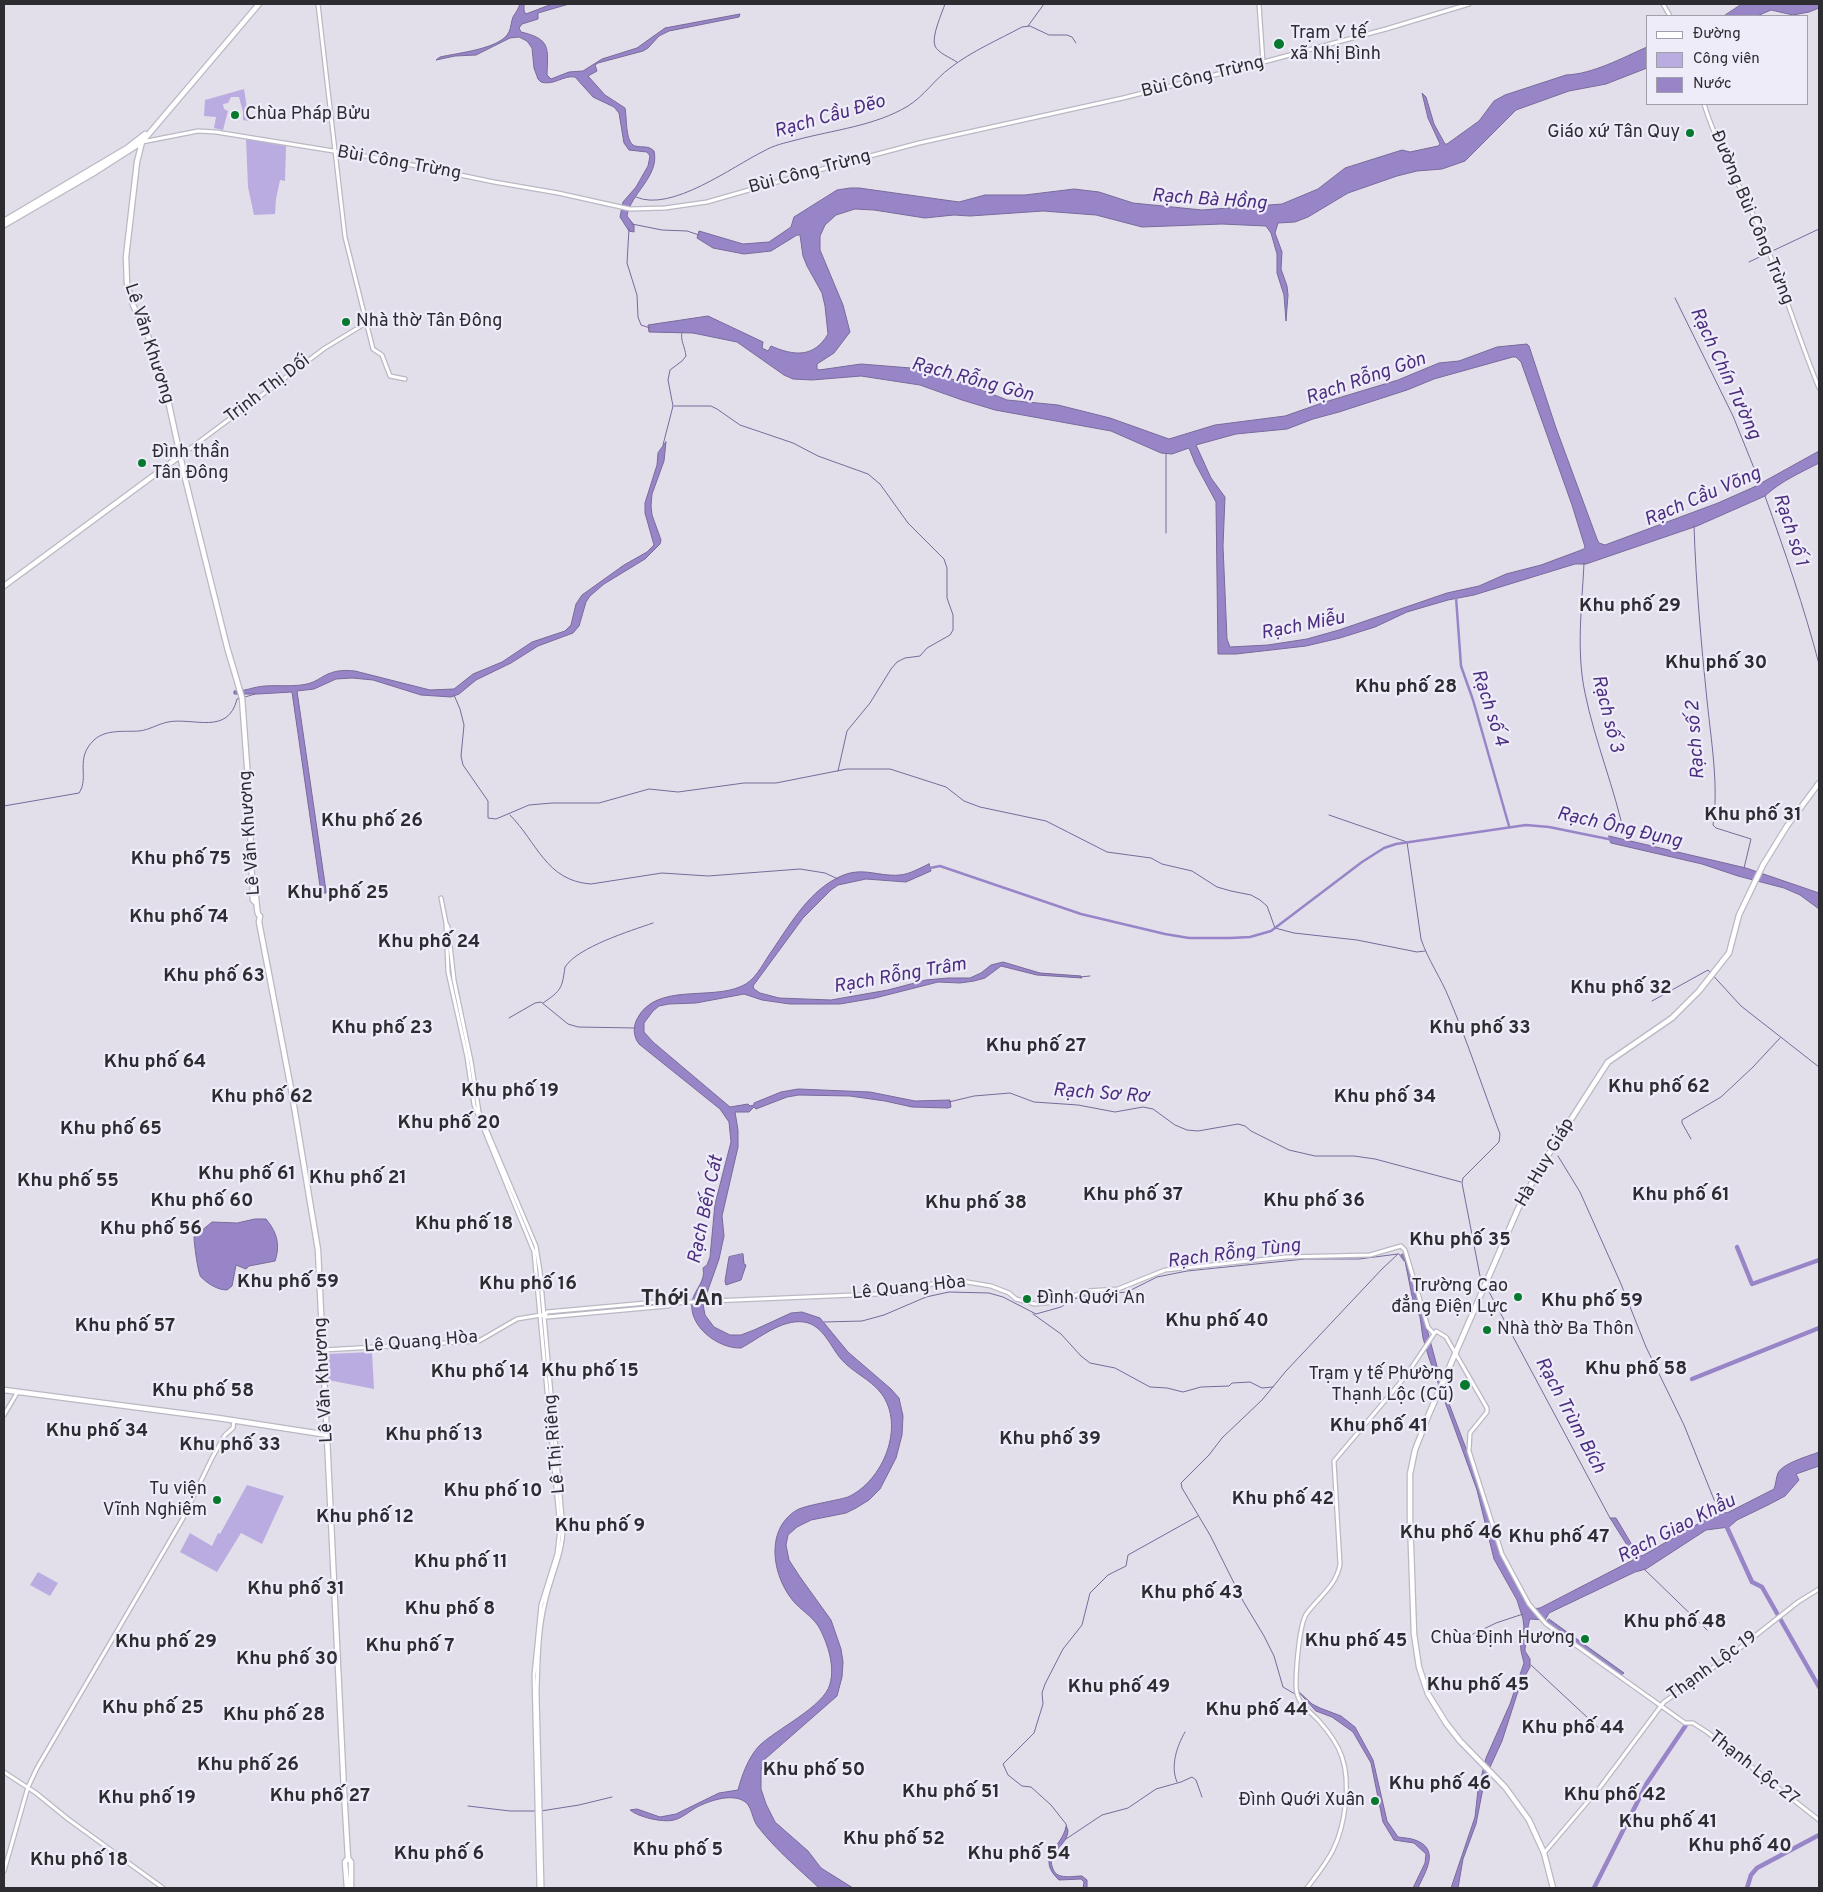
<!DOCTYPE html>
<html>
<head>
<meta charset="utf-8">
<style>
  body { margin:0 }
  #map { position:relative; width:1823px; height:1892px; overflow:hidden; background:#e2dfeb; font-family:Overpass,sans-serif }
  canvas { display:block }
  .frame { position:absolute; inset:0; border:5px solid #2d2c30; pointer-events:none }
  .legend { position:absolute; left:1646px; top:15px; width:162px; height:90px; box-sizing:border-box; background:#efecf9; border:1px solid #a19fa9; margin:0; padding:6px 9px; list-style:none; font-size:15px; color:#2d2c30 }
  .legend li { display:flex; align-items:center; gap:10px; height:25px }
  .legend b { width:25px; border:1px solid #a19fa9 }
</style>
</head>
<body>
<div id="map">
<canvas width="1823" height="1892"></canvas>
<div class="frame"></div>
<ul class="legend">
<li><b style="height:6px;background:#fff"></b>Đường</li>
<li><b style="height:14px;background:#baace0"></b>Công viên</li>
<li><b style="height:14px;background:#9885c8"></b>Nước</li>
</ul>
</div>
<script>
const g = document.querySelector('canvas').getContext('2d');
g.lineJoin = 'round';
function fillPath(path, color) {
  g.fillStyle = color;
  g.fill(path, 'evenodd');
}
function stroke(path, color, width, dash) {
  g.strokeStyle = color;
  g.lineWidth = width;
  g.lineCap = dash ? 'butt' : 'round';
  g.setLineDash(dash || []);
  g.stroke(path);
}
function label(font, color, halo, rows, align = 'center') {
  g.font = font + ' Overpass,sans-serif';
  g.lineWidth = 4.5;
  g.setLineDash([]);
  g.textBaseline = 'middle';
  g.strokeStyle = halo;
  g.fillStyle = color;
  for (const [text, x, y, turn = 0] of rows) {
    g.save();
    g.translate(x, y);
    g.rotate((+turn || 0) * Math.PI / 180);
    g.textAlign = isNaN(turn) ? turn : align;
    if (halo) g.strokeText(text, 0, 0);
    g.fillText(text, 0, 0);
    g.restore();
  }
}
fillPath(new Path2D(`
  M244 89 249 121 243 120V112L239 97H231L228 103 223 104 224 109 228 111 223 130 214 128 216 117 204 116 205 100Z
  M246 139 286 146 285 181 280 180 276 199 275 214 254 215 248 187Z
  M372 1352 374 1389 328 1380 327 1354Z
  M247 1485 284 1496 262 1544 241 1533 217 1572 180 1552 190 1533 212 1546 218 1533 220 1534Z
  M38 1572 58 1583 50 1596 30 1585Z`), '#baace0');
const water = new Path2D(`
  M520 4H524V11L526 14 552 4H569L538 13V19L522 24 519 28 521 32C551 39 548 48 547 75L551 79 569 72 583 71 602 59 637 48 665 28 740 14 739 17 669 31 659 36 648 48 643 51 598 63 595 65 597 71 588 76 605 95 625 108C627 117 625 143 635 146 643 148 648 145 654 151 660 176 630 194 627 216L634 225V232L629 231 620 217 623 202 636 187 648 166 650 156 647 152 629 150 624 143 619 113 614 107 593 97 575 77C563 75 554 86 541 82L538 79 534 68 532 48 527 41 519 37 510 38 476 55 455 56 436 60 440 57C457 53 501 49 509 32 511 28 511 22 513 17 516 12 518 10 520 4Z
  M1742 4H1819V8L1809 12 1793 15 1771 10 1757 16H1724Z
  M1647 47V68L1606 84 1569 91 1516 110 1465 161 1442 169 1417 171 1397 176 1348 193 1308 217 1295 222 1278 223 1275 233 1282 252 1281 269 1287 286 1288 295 1286 321 1284 295 1277 273V254L1271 233 1266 226 1222 224 1142 227 1096 215 1043 211 970 216 954 215 925 218 874 210 855 209 836 215 825 225 820 236V250L843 305 850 332 834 353 817 364V369L819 370 861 364 923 369 972 386 1007 400 1058 405 1110 418 1169 439 1215 425 1285 416 1325 402 1398 380 1439 363 1459 361 1497 347 1527 344 1529 346 1556 428 1597 539 1599 543 1605 545 1718 503 1754 487 1819 451V463C1800 473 1781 481 1765 496L1697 526 1586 564H1575L1474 595 1448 600 1407 612 1375 627 1340 638 1306 646 1236 654H1218L1216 502 1195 463 1189 448 1172 454 1161 453 1111 431 995 410 962 400 920 385 861 376 812 380 793 379 784 375 737 342 693 333 649 332 648 325 708 316 763 342 762 348 768 351 771 346C794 356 814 358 828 334L825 306 822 293 807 266 803 256 800 235H797L771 251 744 254 713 248 697 238 699 231 743 244 769 242 791 227 794 217 837 190 850 188H859L959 202 985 195H1025L1074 189 1099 192 1133 203 1202 210 1282 204 1318 189 1345 168 1402 150 1410 152 1438 146 1440 144 1428 118 1422 93 1426 97 1434 124 1445 144H1447L1479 121 1494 101 1505 95 1566 75C1593 74 1622 58 1647 47ZM1513 357H1516L1521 362 1572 505 1585 547 1584 549 1541 565 1506 574 1479 586 1447 593 1339 630 1307 639 1268 645 1230 647 1227 639 1223 546 1225 497 1211 478 1196 445 1236 434 1287 429 1313 419 1339 412 1407 390 1434 379Z
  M666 442 664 461 652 494 651 506 652 515 661 540 660 544 645 559 604 584 590 596 586 602 579 626 573 633 538 646 511 663 476 680 459 694 451 697 421 695 373 680 352 678 336 679 314 689 297 691 326 891V893H321L292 692 258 694H234V691C247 691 252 687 265 686 279 685 294 687 307 684 316 682 321 677 328 674 337 670 346 670 355 671L430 690 454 689 473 674 502 662 532 642 565 631 571 625 576 604 582 595 624 565 647 552 654 545 645 513V503L657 465 658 453Z
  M1609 836 1746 868 1819 893V909L1800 895 1784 888 1738 876 1702 864 1611 843Z
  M929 864 931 871 906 882 866 879 838 885 831 890 803 918 753 986 754 989 760 993 779 998 831 1000 888 990 926 980 948 978H970L981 973 991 965 1003 962 1040 973 1081 976 1082 978 1037 975 1001 966 985 978 974 981 960 983 938 982 875 998 840 1004H790L762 1000 744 994 696 1003 669 1004 659 1006 653 1011 644 1023V1032L653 1042 730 1107 748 1104 750 1106 754 1105V1103L781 1092 798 1089 870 1092 915 1101 950 1100 951 1107 948 1108 912 1107 885 1101 850 1096 799 1095 787 1097 756 1109 754 1107 749 1112H735L738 1130V1147L722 1216 724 1236 719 1259 703 1304 705 1315 714 1327 730 1335H741L754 1330 791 1313 802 1312 820 1318 848 1352 891 1389 899 1398 903 1416 902 1435 896 1458 880 1489 869 1500 856 1508 846 1513 811 1520 797 1527 788 1535 786 1545 789 1560 800 1577 831 1620 841 1649 843 1662 842 1677 837 1696 765 1759 761 1770V1789L766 1804 775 1822 808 1851 821 1868 853 1888H819C799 1869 776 1850 759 1828 751 1820 753 1804 742 1800 729 1794 709 1801 697 1807 690 1811 682 1818 674 1820 663 1823 638 1817 630 1810L637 1809 660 1817 676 1814 719 1793 738 1790C742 1775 748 1758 759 1746 776 1729 824 1707 830 1684 835 1666 828 1645 820 1629 814 1618 805 1613 796 1604 773 1580 763 1530 797 1510 806 1505 835 1501 848 1497 883 1481 906 1426 881 1393 870 1379 852 1372 841 1359 830 1346 823 1325 804 1322 781 1319 760 1338 741 1348 719 1349 688 1327 692 1301 695 1289 706 1281 703 1268L707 1265 710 1257 715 1204 731 1142 729 1122 720 1109 639 1044C633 1036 633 1027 637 1019 656 982 710 1001 742 986 754 981 762 966 769 955 788 928 806 894 837 878 862 865 876 877 900 875 910 874 920 868 929 864Z
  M255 1219H266C276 1231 281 1244 275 1261L249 1266 246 1269 236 1265 232 1286 227 1290C218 1290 208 1284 201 1277 198 1274 194 1243 194 1237L212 1222 237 1223Z
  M743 1254 744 1264 746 1265 741 1280 726 1285 725 1281 729 1257Z
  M1404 1254 1407 1258 1416 1297 1423 1314 1442 1385 1482 1491 1491 1518 1499 1551 1532 1609 1540 1608 1633 1560 1634 1556 1610 1518H1616L1635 1550 1642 1556 1722 1510 1724 1512 1727 1513 1774 1489C1776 1484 1776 1478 1778 1473 1783 1463 1809 1456 1819 1452V1466L1796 1474 1799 1480 1785 1496 1768 1505 1737 1520 1729 1527 1706 1530 1646 1569 1635 1572 1549 1613 1545 1620 1530 1619C1528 1624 1525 1645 1525 1651L1530 1659V1667L1520 1685 1502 1741 1485 1778 1476 1824 1463 1859 1458 1888H1451L1475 1817 1478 1790 1486 1758 1510 1704 1524 1663 1521 1651 1520 1638 1521 1631 1524 1628 1523 1619 1517 1600 1494 1559 1477 1490 1429 1358 1423 1338 1420 1317 1413 1301 1405 1261 1401 1255Z
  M1549 1619 1624 1673 1621 1675 1546 1622Z
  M1297 1690 1312 1704 1320 1708 1341 1716 1355 1727 1373 1760 1387 1821 1398 1837C1404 1838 1410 1838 1415 1840 1441 1849 1425 1872 1418 1888H1413L1425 1863 1426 1854 1414 1843 1394 1840 1383 1822 1371 1763 1353 1732 1332 1717 1316 1711Z
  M1066 1827 1068 1830C1068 1847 1045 1851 1053 1869 1057 1880 1072 1876 1082 1876L1087 1880V1888H1083L1084 1882 1081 1879 1059 1880C1035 1857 1061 1849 1066 1827Z`);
fillPath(water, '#9885c8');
stroke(water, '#786a9a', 1);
stroke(new Path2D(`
  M945 4C942 13 931 37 935 46 938 53 951 58 957 62
  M1028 26 1044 4
  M636 197C671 213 733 166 764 151 774 145 785 143 796 140 833 130 875 126 908 106 924 96 935 79 950 68 972 51 998 40 1022 27L1030 26 1049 35H1067L1072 37 1076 43
  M632 224 662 230 687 231 699 235
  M629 229 627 263 637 295 638 317 641 325 650 328
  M1749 262 1819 229
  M1675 298 1733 416 1760 483
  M674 406H711L717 409 740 425 793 443 818 456 868 474 880 484 908 523 944 559 947 568V598L953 615V630L950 635 927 648 920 656 905 658 897 662 891 669 870 703 847 731 838 771
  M663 445 673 406 668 380 670 370 682 361 686 356C685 347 680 340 682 332
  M1765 496C1785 552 1804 607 1819 664
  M1694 526C1696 584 1701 642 1707 700 1711 740 1719 786 1713 825L1716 828 1751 839 1744 868
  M1166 533V454
  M1584 563C1582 606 1576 651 1585 693 1595 742 1615 789 1625 838
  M454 695 460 709 464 725 461 756 463 765 488 801V818L496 819 529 805 552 803H599L649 789 678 792 744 783H776L847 769H890L946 787 964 801 980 807 1046 821 1107 852 1151 858 1162 864 1192 871 1217 887 1231 891 1251 895 1260 900 1267 906 1275 928 1294 933 1357 940 1417 952 1425 951
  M245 697 255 694
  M4 806 79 793C90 777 74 759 94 740 106 729 124 732 139 731 149 730 158 724 168 722 193 717 228 736 237 699L241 698
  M510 815C537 842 546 881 591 884L662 873 708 876 800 869 825 873 838 879
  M1329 815 1407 842 1421 939C1428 960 1441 978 1449 998 1468 1043 1483 1089 1500 1134L1499 1142 1463 1178 1462 1183 1480 1276 1484 1283
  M1080 977 1090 976
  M1652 1001 1708 970 1741 1006 1819 1067
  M543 1003C562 990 562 988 565 967 578 947 630 931 653 923
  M509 1018 535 1003 541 1002 568 1024 578 1027 635 1028
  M949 1102 974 1096 1010 1093 1034 1102 1078 1105 1115 1112 1143 1107 1153 1109 1175 1125 1187 1130 1198 1131 1238 1124 1245 1126 1251 1131 1289 1150 1315 1156H1354L1375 1159 1461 1182
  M1691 1139 1682 1123V1120L1721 1097 1753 1067 1780 1038
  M1558 1156 1580 1192 1621 1284 1646 1347 1684 1425 1719 1512
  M1399 1254 1404 1261
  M1487 1288 1610 1518
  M1033 1314 1061 1334 1081 1356 1090 1363 1115 1368 1150 1387 1167 1388 1183 1392 1201 1387 1229 1386 1232 1383 1250 1382 1262 1388 1273 1387
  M824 1322 862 1321 884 1315 926 1297 949 1292 989 1293 1003 1297 1036 1314 1061 1307 1071 1300 1084 1296 1127 1292 1157 1277 1187 1271 1305 1259H1359L1398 1254
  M1644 1569 1707 1630
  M1465 1638 1496 1623 1523 1614
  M1531 1665 1603 1732
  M1295 1694 1283 1687 1274 1656 1264 1636 1243 1601 1210 1535 1182 1488 1181 1483 1209 1455 1222 1438 1262 1400 1286 1371 1382 1269 1398 1254
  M1177 1782C1170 1766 1177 1746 1185 1732
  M468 1806 510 1811H537
  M541 1811 579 1805 612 1797
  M1067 1828 1066 1824 1051 1805 1031 1787 1022 1786 1008 1775 1003 1764 1034 1733 1043 1704 1042 1693 1045 1684 1063 1649 1082 1625 1090 1593 1108 1575 1126 1566 1128 1555 1198 1516
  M1066 1839 1102 1815 1128 1808 1156 1789 1181 1782 1192 1777 1196 1780 1202 1797`), '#786a9a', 1);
stroke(new Path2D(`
  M1456 597 1461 666 1473 700 1509 826
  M930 868 940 866 1081 914 1165 934 1189 938H1230L1250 937 1271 931 1362 862 1384 848 1396 844 1526 825 1549 827 1613 840`), '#9885c8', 2.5);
stroke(new Path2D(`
  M1737 1247 1752 1284 1819 1260
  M1692 1379 1819 1328
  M1725 1523 1752 1582 1762 1587 1819 1687
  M1594 1888 1647 1783 1686 1725
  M1747 1888 1751 1875 1757 1868 1819 1835`), '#9885c8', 4.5);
const minor = new Path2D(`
  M318 4 345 237 373 349 382 355 390 376 405 379
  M1259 4 1263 62
  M1663 4 1670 16
  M1704 104C1718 149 1742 189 1761 232 1782 283 1798 337 1819 388
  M142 142 198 131 216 132 383 159 494 182 558 193 630 209 665 208 707 202 840 164 919 143 1123 98 1234 70 1386 29 1469 4
  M180 456 325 348 366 323
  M441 898 446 923 448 927 454 980 471 1061 479 1112 536 1246 540 1271 563 1528C563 1554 550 1578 545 1603 538 1631 538 1663 537 1692L542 1888
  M446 924 448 972 467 1057 474 1105 534 1252 560 1529 557 1554 541 1605 534 1675 539 1888
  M545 1315 547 1312 668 1301 674 1303
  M323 1350 479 1341 517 1319 541 1315 547 1317 668 1306 675 1303 711 1301 902 1293 932 1284 961 1281 991 1286 1009 1293 1016 1299 1035 1304 1057 1302 1087 1291 1118 1289 1165 1270 1285 1257 1370 1255 1401 1246 1405 1250 1428 1327 1434 1334
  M4 1415 17 1393
  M4 1772 36 1793 68 1819 163 1888
  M1544 1853 1601 1786 1664 1702 1731 1655 1798 1602 1819 1589
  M4 1871 28 1787 37 1768 182 1520 212 1458 225 1435 233 1428 234 1420
  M1307 1888C1316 1876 1326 1864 1333 1850 1345 1826 1351 1783 1342 1757 1338 1745 1328 1731 1319 1721 1308 1709 1296 1704 1296 1685 1296 1671 1299 1623 1307 1613 1319 1597 1337 1585 1340 1564L1334 1461 1405 1377 1436 1331 1446 1337 1487 1408V1412L1470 1433 1469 1451 1502 1554 1529 1604 1546 1624 1685 1723H1693L1707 1732 1819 1820`);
const major = new Path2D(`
  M142 142 137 162 126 257 127 284 133 305 148 336 168 400 185 478 227 647 242 698 249 793 252 884 253 889 255 891C257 899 256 906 258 914L260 916 259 922 292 1094 318 1250 344 1791 348 1858 351 1862V1888
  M4 221 127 148 145 134
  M4 225 92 174 142 142 259 4
  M4 586 180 456
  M253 889 252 891 253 900 256 903
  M4 1390 218 1418 328 1435
  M347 1888 345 1862 348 1858
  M1553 1888 1544 1853 1529 1820 1505 1787 1460 1741 1446 1723 1428 1694 1419 1667 1414 1634 1410 1518V1474L1415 1450 1429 1414 1518 1209 1541 1166 1608 1062 1672 1018 1699 991 1729 953 1739 915 1763 865 1787 826 1819 783`);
stroke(minor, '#bab8c3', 5.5);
stroke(major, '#bab8c3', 7);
stroke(minor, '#fff', 3);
stroke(major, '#fff', 4.5);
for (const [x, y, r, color] of [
  [1279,44,6,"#06792f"],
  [235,115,5,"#06792f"],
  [1690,133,5,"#06792f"],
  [346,322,5,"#06792f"],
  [142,463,5,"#06792f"],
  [1518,1297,5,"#06792f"],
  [1027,1299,5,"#06792f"],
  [1487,1330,5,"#06792f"],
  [1465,1385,6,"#06792f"],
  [217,1500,5,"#06792f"],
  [1585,1639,5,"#06792f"],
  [1375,1801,5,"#06792f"]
]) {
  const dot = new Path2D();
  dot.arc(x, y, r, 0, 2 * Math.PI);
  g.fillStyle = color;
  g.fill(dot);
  stroke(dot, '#efecf9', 2);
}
label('18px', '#2d2c30', '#efecf9', [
  ["Trạm Y tế",1290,34],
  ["xã Nhị Bình",1290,55],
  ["Chùa Pháp Bửu",245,115],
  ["Giáo xứ Tân Quy",1680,133,"right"],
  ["Nhà thờ Tân Đông",356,322],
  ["Đình thần",152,453],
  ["Tân Đông",152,474],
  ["Trường Cao",1508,1287,"right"],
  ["đẳng Điện Lực",1508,1308,"right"],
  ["Đình Quới An",1037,1299],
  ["Nhà thờ Ba Thôn",1497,1330],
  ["Trạm y tế Phường",1454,1375,"right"],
  ["Thạnh Lộc (Cũ)",1454,1396,"right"],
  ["Tu viện",207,1490,"right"],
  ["Vĩnh Nghiêm",207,1511,"right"],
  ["Chùa Định Hương",1575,1639,"right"],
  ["Đình Quới Xuân",1365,1801,"right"]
], 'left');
label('18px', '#2d2c30', '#efecf9', [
  ["Bùi Công Trừng",1203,78,-14],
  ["Bùi Công Trừng",399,164,10],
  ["Bùi Công Trừng",810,173,-15],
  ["Đường Bùi Công Trừng",1751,218,67],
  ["Lê Văn Khương",148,344,72],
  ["Trịnh Thị Dối",268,390,-37],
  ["Lê Văn Khương",251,833,-94],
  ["Hà Huy Giáp",1546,1163,-60],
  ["Lê Quang Hòa",909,1289,-6],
  ["Lê Quang Hòa",421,1343,-5],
  ["Lê Văn Khương",325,1380,-93],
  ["Lê Thị Riêng",556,1444,-95],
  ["Thạnh Lộc 19",1713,1667,-36],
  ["Thạnh Lộc 27",1753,1769,38]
]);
label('italic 19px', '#4c2e7f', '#efecf9', [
  ["Rạch Cầu Đẽo",830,118,-16],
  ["Rạch Bà Hồng",1209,201,4],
  ["Rạch Chín Tường",1724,374,65],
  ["Rạch Rỗng Gòn",1366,380,-19],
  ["Rạch Rỗng Gòn",972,381,15],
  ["Rạch Cầu Võng",1703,498,-23],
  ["Rạch số 1",1789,530,72],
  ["Rạch Miễu",1303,627,-11],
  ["Rạch số 4",1488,708,72],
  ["Rạch số 3",1606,714,76],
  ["Rạch số 2",1697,740,-94],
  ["Rạch Ông Đụng",1619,829,13],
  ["Rạch Rỗng Trâm",900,977,-10],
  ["Rạch Sơ Rơ",1101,1095,4],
  ["Rạch Bến Cát",707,1210,-78],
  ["Rạch Rỗng Tùng",1234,1255,-7],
  ["Rạch Trùm Bích",1569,1416,62],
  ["Rạch Giao Khẩu",1677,1530,-27]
]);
label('bold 19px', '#2d2c30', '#efecf9', [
  ["Khu phố 29",1630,607],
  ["Khu phố 30",1716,664],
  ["Khu phố 28",1406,688],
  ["Khu phố 31",1753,816],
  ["Khu phố 26",372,822],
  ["Khu phố 75",181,860],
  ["Khu phố 25",338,894],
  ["Khu phố 74",179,918],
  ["Khu phố 24",429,943],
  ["Khu phố 63",214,977],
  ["Khu phố 32",1621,989],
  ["Khu phố 23",382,1029],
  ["Khu phố 33",1480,1029],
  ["Khu phố 27",1036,1047],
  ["Khu phố 64",155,1063],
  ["Khu phố 62",1659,1088],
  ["Khu phố 19",510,1092],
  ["Khu phố 62",262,1098],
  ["Khu phố 34",1385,1098],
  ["Khu phố 20",449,1124],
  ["Khu phố 65",111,1130],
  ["Khu phố 61",247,1175],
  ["Khu phố 21",358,1179],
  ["Khu phố 55",68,1182],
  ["Khu phố 37",1133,1196],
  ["Khu phố 61",1681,1196],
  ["Khu phố 60",202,1202],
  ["Khu phố 36",1314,1202],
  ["Khu phố 38",976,1204],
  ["Khu phố 18",464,1225],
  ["Khu phố 56",151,1230],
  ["Khu phố 35",1460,1241],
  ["Khu phố 59",288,1283],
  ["Khu phố 16",528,1285],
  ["Khu phố 59",1592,1302],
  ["Khu phố 40",1217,1322],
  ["Khu phố 57",125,1327],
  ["Khu phố 58",1636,1370],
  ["Khu phố 15",590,1372],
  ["Khu phố 14",480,1373],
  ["Khu phố 58",203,1392],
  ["Khu phố 41",1379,1427],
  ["Khu phố 34",97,1432],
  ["Khu phố 13",434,1436],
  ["Khu phố 39",1050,1440],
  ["Khu phố 33",230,1446],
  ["Khu phố 10",493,1492],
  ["Khu phố 42",1283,1500],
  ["Khu phố 12",365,1518],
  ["Khu phố 9",600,1527],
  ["Khu phố 46",1451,1534],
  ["Khu phố 47",1559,1538],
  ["Khu phố 11",461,1563],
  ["Khu phố 31",296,1590],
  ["Khu phố 43",1192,1594],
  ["Khu phố 8",450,1610],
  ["Khu phố 48",1675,1623],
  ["Khu phố 45",1356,1642],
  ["Khu phố 29",166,1643],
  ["Khu phố 7",410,1647],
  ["Khu phố 30",287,1660],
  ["Khu phố 45",1478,1686],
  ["Khu phố 49",1119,1688],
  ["Khu phố 25",153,1709],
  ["Khu phố 44",1257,1711],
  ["Khu phố 28",274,1716],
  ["Khu phố 44",1573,1729],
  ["Khu phố 26",248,1766],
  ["Khu phố 50",814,1771],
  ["Khu phố 46",1440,1785],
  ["Khu phố 51",951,1793],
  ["Khu phố 42",1615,1796],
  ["Khu phố 27",320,1797],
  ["Khu phố 19",147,1799],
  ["Khu phố 41",1668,1823],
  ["Khu phố 52",894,1840],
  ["Khu phố 40",1740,1847],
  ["Khu phố 5",678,1851],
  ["Khu phố 6",439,1855],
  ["Khu phố 54",1019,1855],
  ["Khu phố 18",79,1861]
]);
label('bold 22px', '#2d2c30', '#efecf9', [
  ["Thới An",682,1301]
]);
</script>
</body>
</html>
